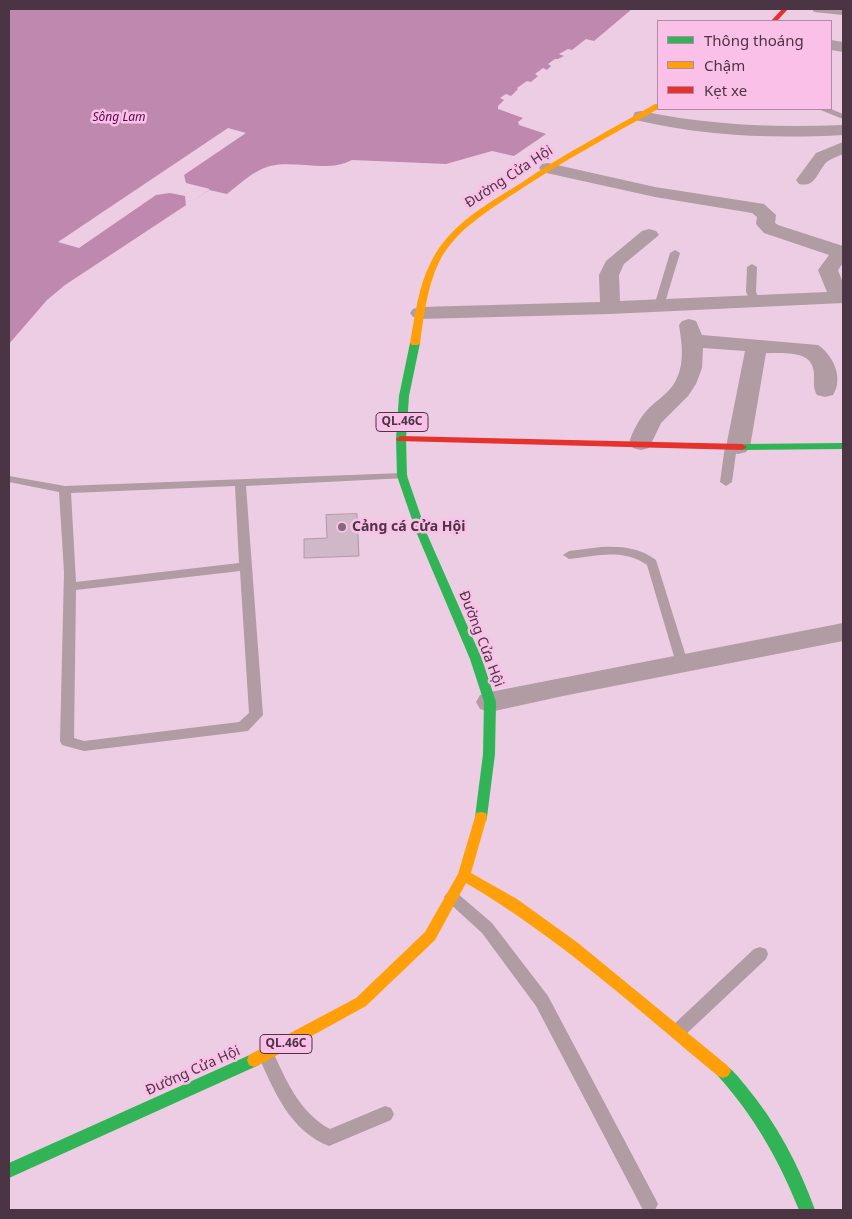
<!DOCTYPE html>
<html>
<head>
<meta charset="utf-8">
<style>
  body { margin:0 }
  #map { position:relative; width:852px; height:1219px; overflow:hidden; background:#edcde3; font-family:"Noto Sans",sans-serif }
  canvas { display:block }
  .frame { position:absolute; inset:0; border:10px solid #4b3444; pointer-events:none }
  .legend { position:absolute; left:657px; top:20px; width:175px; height:90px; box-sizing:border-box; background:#fac0e8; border:1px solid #b488a6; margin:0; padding:6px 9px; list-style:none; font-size:15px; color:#4b3444 }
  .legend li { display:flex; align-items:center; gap:10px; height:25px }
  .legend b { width:25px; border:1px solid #b488a6 }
</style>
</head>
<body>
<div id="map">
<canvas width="852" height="1219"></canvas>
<div class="frame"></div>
<ul class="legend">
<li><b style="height:6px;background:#30b455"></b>Thông thoáng</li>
<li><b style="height:6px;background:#ff9f0a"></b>Chậm</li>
<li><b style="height:6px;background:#e5322d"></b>Kẹt xe</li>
</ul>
</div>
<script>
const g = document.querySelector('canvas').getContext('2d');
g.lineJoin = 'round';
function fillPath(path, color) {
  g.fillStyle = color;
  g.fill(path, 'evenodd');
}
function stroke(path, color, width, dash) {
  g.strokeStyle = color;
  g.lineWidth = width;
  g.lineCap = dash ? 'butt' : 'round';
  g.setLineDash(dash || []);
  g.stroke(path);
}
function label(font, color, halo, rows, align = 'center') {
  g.font = font + ' "Noto Sans",sans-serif';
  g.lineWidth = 5;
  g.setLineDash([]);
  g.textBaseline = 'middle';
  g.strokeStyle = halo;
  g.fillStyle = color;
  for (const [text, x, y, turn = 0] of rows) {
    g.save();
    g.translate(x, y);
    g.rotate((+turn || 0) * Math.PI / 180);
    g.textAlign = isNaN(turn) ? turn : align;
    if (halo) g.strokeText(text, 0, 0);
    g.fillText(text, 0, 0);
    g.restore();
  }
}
fillPath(new Path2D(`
  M9 9H632L594 41 586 39 572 50 568 49 559 54 564 56 558 59H555L548 64 551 66 547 70 543 68 535 74 538 76 531 82 527 81 517 88 518 89 511 96 506 94 500 98 504 100 498 106V109L523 118 518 122 519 125 546 134 514 156 492 151 446 164 352 160C328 173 297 160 270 166 254 170 240 184 227 194L209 190 65 285 47 300 9 344Z`), '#bf88af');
fillPath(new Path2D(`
  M228 128 246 133 184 175 186 183 210 189 186 206 185 196 170 193 156 195 79 248 58 242Z`), '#edcde3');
const building = new Path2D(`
  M357 514 359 556 304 558V539L327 538 326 515Z`);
fillPath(building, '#d1b8c9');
stroke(building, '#b098a9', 1);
fillPath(new Path2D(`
  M818 109H831L843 114V119Z
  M675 250 680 253 664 306 659 309 656 308 654 306 670 253Z
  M752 264 757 267 756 292 760 301 755 304 752 303 746 292 747 267Z
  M731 443 737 446 732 482 726 486 720 482 725 446Z
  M402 473 406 474 408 476 406 478 246 486 263 715 248 731 84 751 62 745 60 741 64 572 59 492 9 482V476L65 486ZM235 486 239 563 76 582 71 493ZM240 571 249 713 239 722 84 741 74 738 76 590Z
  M601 547C622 546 640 548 656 560L688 663 687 666H677L676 663 647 565C624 548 595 556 569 559L563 555 569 551Z
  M452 891 457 893 492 923 548 996 655 1198 658 1204 655 1210H643L536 1006 482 933 447 901 444 897 447 893Z
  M760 947 766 949 768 954 766 959 684 1036 678 1038 672 1036 670 1031 672 1026 754 949Z
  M266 1048 272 1050C286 1080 299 1112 330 1129L385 1106 391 1108 394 1114 391 1120 329 1146C290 1131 274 1091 258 1055L260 1050Z`), '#b09ca2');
fillPath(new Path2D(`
  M812 9H843V15L814 12Z
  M831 40 843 42V52L831 50Z
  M641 111C708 125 775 128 843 125V135C774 139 703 136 635 120L633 116 635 112Z
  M843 142V154C839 156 832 158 828 161 817 170 817 188 799 184L796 180 816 153Z
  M548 163 655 187 764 204 776 215 775 223 778 225 843 246V263L838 270 843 283V303L610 314 420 319 413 317 410 313 413 309 420 307 600 302 599 275 606 261 642 231 649 229 656 231 659 235 624 264 619 275 620 301 827 292 818 270 829 255 764 233 756 224 757 217 752 213 655 197 542 172 539 168 542 164Z
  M689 319 696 321 702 335 818 345C833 355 844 378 833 395L825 397 817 395C813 388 814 383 814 375 814 349 785 354 766 353L750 447 746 452 738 454 730 452 726 447 745 351 703 348 702 368 696 384 688 396 661 423 649 448 641 450 633 448 629 443C633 430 639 419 648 409 657 400 669 393 675 382 685 365 682 344 679 325L682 321Z
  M843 623V641L563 696 490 712 480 709 476 702 480 695 490 692Z`), '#b09ca2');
fillPath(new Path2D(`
  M415 340 420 343 409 396 406 439 407 476 427 534 482 659 496 702 495 754 487 817 486 821 481 822 476 821 475 817 483 754 484 702 470 659 417 534 397 476 396 439 399 396 410 343Z
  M843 443V449L742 450 737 447 742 444Z
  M254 1053 259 1055 261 1060 259 1065 9 1178V1163Z
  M723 1064C732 1068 739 1078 745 1085 776 1122 799 1165 815 1210H799C779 1160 754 1116 718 1076L715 1071 718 1066Z`), '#30b455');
fillPath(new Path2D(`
  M655 104H658V109C613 134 567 159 524 187 493 208 456 228 439 262 427 287 424 316 420 343L418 345H412L410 343C415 316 418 287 431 262 449 225 487 204 521 183 564 154 610 130 655 104Z
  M481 812 486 813 487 817 471 873 517 899 578 943 728 1066 731 1071 728 1076 723 1078 718 1076C636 1008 558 937 466 883L435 940 366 1006 259 1065 254 1067 249 1065 247 1060 249 1055 356 998 425 932 458 874 475 817 476 813Z`), '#ff9f0a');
fillPath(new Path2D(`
  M782 9H788L777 21H771Z
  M401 436 742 444 747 447 742 450 398 441 396 439Z`), '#e5322d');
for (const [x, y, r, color] of [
  [342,527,5,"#846a7c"]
]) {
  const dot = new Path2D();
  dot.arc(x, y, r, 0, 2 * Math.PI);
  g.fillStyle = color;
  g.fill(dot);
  stroke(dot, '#fac0e8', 2);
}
label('italic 12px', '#560447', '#fac0e8', [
  ["Sông Lam",119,118]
]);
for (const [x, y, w] of [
  [402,422,52],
  [286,1044,52]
]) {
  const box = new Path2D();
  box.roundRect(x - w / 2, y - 9.5, w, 19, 4);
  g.fillStyle = '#fac0e8';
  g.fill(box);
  stroke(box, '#4b3444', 1);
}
label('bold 12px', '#4b3444', null, [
  ["QL.46C",402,422],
  ["QL.46C",286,1044]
]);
label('14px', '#4b3444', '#fac0e8', [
  ["Đường Cửa Hội",509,177,-33],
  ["Đường Cửa Hội",481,639,69],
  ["Đường Cửa Hội",193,1071,-24]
]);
label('bold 14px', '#4b3444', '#fac0e8', [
  ["Cảng cá Cửa Hội",352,527]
], 'left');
</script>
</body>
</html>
